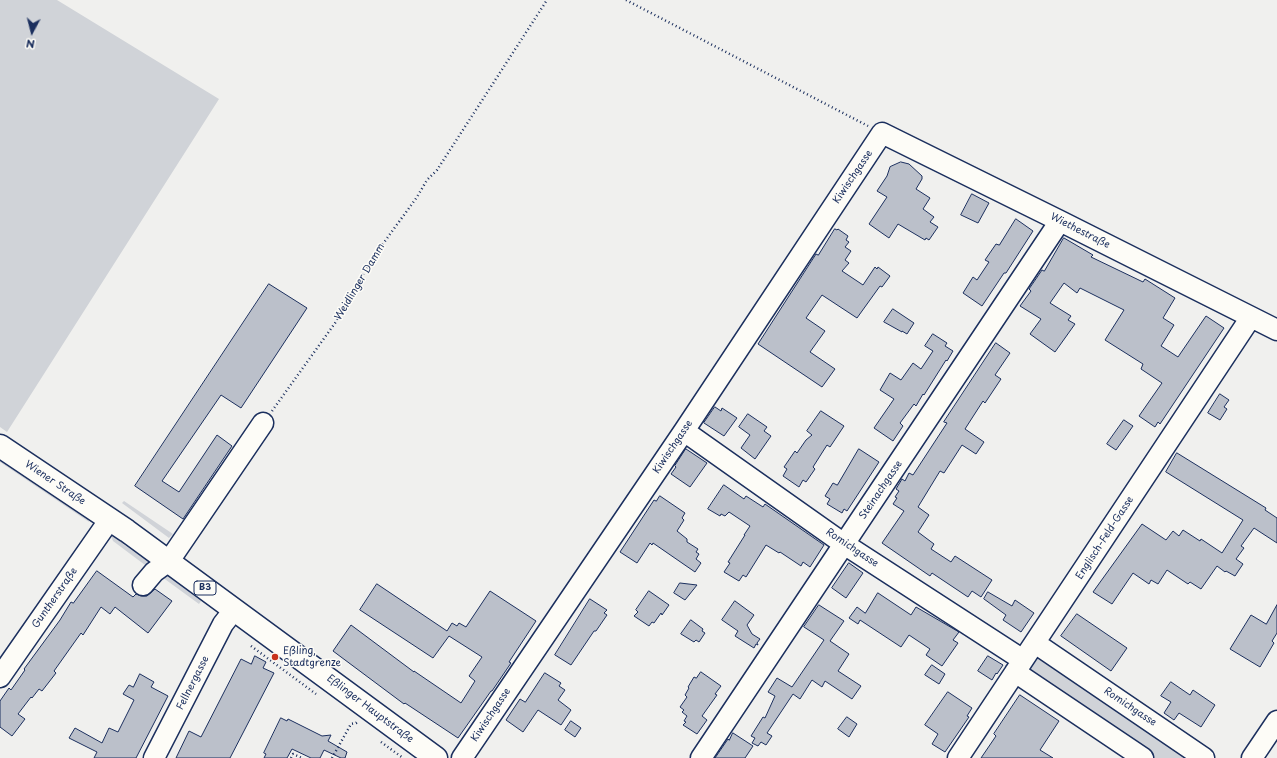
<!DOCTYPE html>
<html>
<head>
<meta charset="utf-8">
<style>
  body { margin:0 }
  #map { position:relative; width:1277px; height:758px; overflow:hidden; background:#f0f0ee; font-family:"Playpen Sans",sans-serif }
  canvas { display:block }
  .north { position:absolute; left:12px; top:12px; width:40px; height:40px; -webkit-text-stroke:3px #fdfcf7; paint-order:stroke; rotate:187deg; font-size:11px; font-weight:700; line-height:16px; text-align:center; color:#1b2f5e }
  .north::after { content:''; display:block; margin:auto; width:14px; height:18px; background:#1b2f5e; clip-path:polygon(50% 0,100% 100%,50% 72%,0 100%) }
</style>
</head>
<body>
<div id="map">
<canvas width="1277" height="758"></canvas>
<div class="north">N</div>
</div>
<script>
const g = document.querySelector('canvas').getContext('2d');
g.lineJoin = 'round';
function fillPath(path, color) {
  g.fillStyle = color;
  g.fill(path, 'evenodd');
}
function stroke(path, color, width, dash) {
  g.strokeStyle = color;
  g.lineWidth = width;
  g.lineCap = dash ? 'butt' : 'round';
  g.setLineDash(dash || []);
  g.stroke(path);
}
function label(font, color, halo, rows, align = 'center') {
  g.font = font + ' "Playpen Sans",sans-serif';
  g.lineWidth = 3;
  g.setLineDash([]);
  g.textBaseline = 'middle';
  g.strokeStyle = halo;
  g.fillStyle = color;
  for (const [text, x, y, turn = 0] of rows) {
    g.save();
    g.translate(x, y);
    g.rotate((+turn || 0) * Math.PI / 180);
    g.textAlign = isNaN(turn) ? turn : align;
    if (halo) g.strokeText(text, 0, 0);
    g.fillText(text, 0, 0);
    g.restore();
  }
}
fillPath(new Path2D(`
  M0 0H57L219 99 7 432 0 427Z
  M0 455 87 517 89 522 0 462Z
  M124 501 173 534 169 538 122 503Z
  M111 536H114L126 540 123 544 143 558 146 555 153 560 149 568 113 541Z
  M165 573 173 579 176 576 183 582 181 586 201 601 199 604 162 577Z
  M1036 652 1199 758H1153L1027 672Z`), '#d0d3d8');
const building = new Path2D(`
  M901 162 909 164 922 176V179L916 189 930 198 923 209 934 217 930 222 938 227 929 240 926 238 925 240 898 224 889 238 869 224 887 197 877 191 887 176 890 167Z
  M972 194 989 203 978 223 961 215Z
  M1016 219 1033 231 1006 273H1004L982 306 963 293 973 277 977 280 989 262 985 260 996 244 999 245Z
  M835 229 837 230 838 229 848 236 846 240 849 242 845 247 851 251 845 260 849 263 842 271 863 285 875 267 877 269 878 267 890 276 882 287 880 286 857 318 822 295 806 318 825 331 810 352 835 369 822 387 758 344 816 254 818 255Z
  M1064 238 1093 255 1091 257 1143 282 1145 279 1175 298 1163 318 1174 325 1161 346 1178 357 1206 316 1224 328 1160 424 1158 422 1155 427 1139 416 1162 383 1141 369 1143 364 1105 340 1124 310 1080 288 1077 293 1064 283 1050 303 1071 316 1068 320 1075 324 1055 352 1030 334 1041 319 1020 306 1031 291 1029 289 1042 270 1044 271Z
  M269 284 307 308 241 408 221 395 162 481 179 492 217 435 232 446 183 519 135 486Z
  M893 309 914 323 907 334 902 331V332L884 322Z
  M933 334 947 343 945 346 953 351 947 361 946 360 924 395 923 394 916 406 914 404 900 423 903 426 893 441 874 428 894 399 880 390 890 373 901 380 913 363 921 369 933 351 925 346Z
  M996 343 1010 353 995 375 1001 379 985 403 983 401 965 429 984 442 976 454 962 445 944 473 940 471 918 507 929 515 918 532 934 544 931 549 951 562 955 556 992 580 981 597 972 591 968 597 932 573 930 576 882 543 904 511 893 504 897 498 895 497 899 491 896 489 902 479 905 481 909 473 913 475 947 423 944 422Z
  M1220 394 1229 400 1224 407 1227 409 1220 420 1208 413Z
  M715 407 721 411 722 408 737 418 724 436 704 423Z
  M821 411 844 426 830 447 827 445 813 467 815 469 806 482 803 480 799 487 783 476 787 469 784 467 795 451 797 453 806 440 812 435 807 431Z
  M748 414 767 427 764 431 771 436 755 459 741 448 750 435 739 427Z
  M1124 420 1133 426 1116 450 1107 444Z
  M686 449 707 463 690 487 671 474 676 467 675 466Z
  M859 449 879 462 847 511 844 509 842 513 827 504 830 499 825 496 833 483 837 485Z
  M1177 453 1266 508 1265 510 1277 518V543L1254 528 1241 546 1244 548 1236 559 1243 564 1235 576 1226 571 1225 572 1217 566 1201 589 1190 582 1188 584 1167 570 1158 584 1151 580 1149 584 1133 573 1112 604 1093 592 1142 524 1166 540 1173 531 1179 536 1183 530 1200 541 1201 539 1222 553 1243 520 1166 472Z
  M724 485 744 499 746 496 763 507 765 504 824 545 810 567 803 562 801 566 780 552 779 553 766 545 746 577 743 575 739 581 724 572 730 563 728 562 745 535H744L750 526 729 512 725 516 721 514 720 516 708 509Z
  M660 496 685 513 682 518 684 520 677 531 687 539V542L698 549 696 552 699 554 696 559 701 563 695 572 653 543 652 545 650 543 637 563 620 552 654 500 656 501Z
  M849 563 863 573 846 598 832 588Z
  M97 571 133 597 136 594 141 596H147L155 589 172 601 148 633 115 607 110 614 101 607 83 635 81 633 54 671 56 673 42 691 39 689 32 698 31 697 18 714 25 719 12 736 0 727V701L9 688 11 690 25 670 24 669 60 620 71 602 73 603Z
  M680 583 697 585 685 600 674 593Z
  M377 584 447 631 452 623 457 626 459 623 466 627 490 591 536 621 509 662 511 663 492 691H491L458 738 405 703 404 704 333 651 351 625 414 672V671L461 703 475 681 469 676 482 657 449 636 433 658 360 610Z
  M649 591 669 605 662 615 661 613 654 623 652 622 649 626 634 616 638 612 636 610Z
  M988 592 1012 606 1015 600 1034 613 1021 632 1003 620 1006 615 984 599Z
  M878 593 911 615 916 607 959 632 953 640 958 643 942 666 926 655 930 649 909 635 901 647 860 620 858 624 849 618 857 607 865 613Z
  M590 599 607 610 604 613 607 615 596 631H594L571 665 555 655Z
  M735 601 754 615 747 625 752 634 760 639 757 643 758 645 756 644 754 648 735 636 738 631 722 620Z
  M819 605 844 621 830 641 849 654 838 671 861 686 852 699 825 681 822 687 812 680 800 699 793 694 767 733 772 736 766 745 761 742 758 746 752 743 755 738 751 736 763 717 765 718 775 696 768 692 777 678 792 687 824 640 804 627Z
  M1277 605V633L1272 641 1274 643 1260 667 1230 649 1251 615 1266 624Z
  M1077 614 1127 648 1111 671 1061 636Z
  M691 620 703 629 702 631 705 633 699 642 696 640 694 642 681 634Z
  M255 656 266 662 263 668 274 673 230 758H176L189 731 201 737 241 659 251 664Z
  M988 656 1003 665 997 674 996 673 992 680 978 671Z
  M932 665 945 674 939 684 925 675Z
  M701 672 721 686 715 694 717 695 702 716 707 720 697 734 683 725 686 722 684 721 687 716 682 712 684 710 680 707 687 697 685 695 689 688 688 687 694 677 696 678Z
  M545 673 561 683 559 686 565 690 558 700 571 710 561 725 538 710 523 732 506 720 520 699 525 702Z
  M140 674 154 682 151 687 168 696 136 758H94L97 752 69 738 75 728 102 743 109 728 118 732 134 700 123 694 129 685 133 687Z
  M1171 682 1190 695 1193 690 1215 705 1201 727 1179 713 1174 720 1164 713 1171 702 1161 696Z
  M948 692 972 708 967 716 969 717 945 752 932 744 938 734 925 725Z
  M1020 695 1059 721 1040 750 1053 758H981L996 736 994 734Z
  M847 717 857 724 849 737 838 729Z
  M281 718 287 721 288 719 322 736 331 735 328 741 347 752 345 758H341L324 750 320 758H311L292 749 287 758H264L266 754 264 753Z
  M571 721 581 728 575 737 565 730Z
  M733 733 753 746 745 758H715L728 739 729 740Z`);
fillPath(building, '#bbc0ca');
stroke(building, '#1b2f5e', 1);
const minor = new Path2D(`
  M684 431 844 544 1023 660
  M143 585 154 572 169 561 263 423
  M1035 643 1204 758
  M1015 672 1143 758
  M0 677 110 519
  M154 758 223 624 234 610
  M462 758 684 431 882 133 1060 221 1277 330
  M701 758 1060 221
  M958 758 1251 317
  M1252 758 1277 721`);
const major = new Path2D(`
  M0 446 127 531 436 758`);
stroke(minor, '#1b2f5e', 23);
stroke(major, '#1b2f5e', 25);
stroke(new Path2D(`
  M626 0 868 126
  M272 411 335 323 372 259 417 197 427 180 437 170 547 0
  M251 646 316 694
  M381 742 403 758
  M291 758 293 754 302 758
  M332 758 351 724 356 723 358 721`), '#1b2f5e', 2.5, [1, 3]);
stroke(minor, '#fdfcf7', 20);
stroke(major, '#fdfcf7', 22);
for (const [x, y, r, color] of [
  [275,657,4,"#c8321e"]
]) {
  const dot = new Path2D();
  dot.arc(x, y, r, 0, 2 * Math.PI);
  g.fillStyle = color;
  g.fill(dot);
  stroke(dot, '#fdfcf7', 1.5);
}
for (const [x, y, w] of [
  [205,588,22]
]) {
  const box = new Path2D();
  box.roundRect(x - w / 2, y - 7, w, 14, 3);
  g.fillStyle = '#fdfcf7';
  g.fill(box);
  stroke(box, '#1b2f5e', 1);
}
label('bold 9px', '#1b2f5e', null, [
  ["B3",205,588]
]);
label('10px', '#1b2f5e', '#fdfcf7', [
  ["Kiwischgasse",853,177,-56],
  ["Wiethestraße",1080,231,27],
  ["Weidlinger Damm",360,282,-59],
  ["Kiwischgasse",673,447,-56],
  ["Wiener Straße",55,483,34],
  ["Steinachgasse",881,490,-56],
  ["Englisch-Feld-Gasse",1105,538,-57],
  ["Romichgasse",852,548,34],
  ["Guntherstraße",55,598,-55],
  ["Fellnergasse",193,683,-63],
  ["Romichgasse",1130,707,34],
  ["Eßlinger Hauptstraße",370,709,37],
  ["Kiwischgasse",491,715,-56]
]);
label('10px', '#1b2f5e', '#fdfcf7', [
  ["Eßling,",283,651],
  ["Stadtgrenze",283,663]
], 'left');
</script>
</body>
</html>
